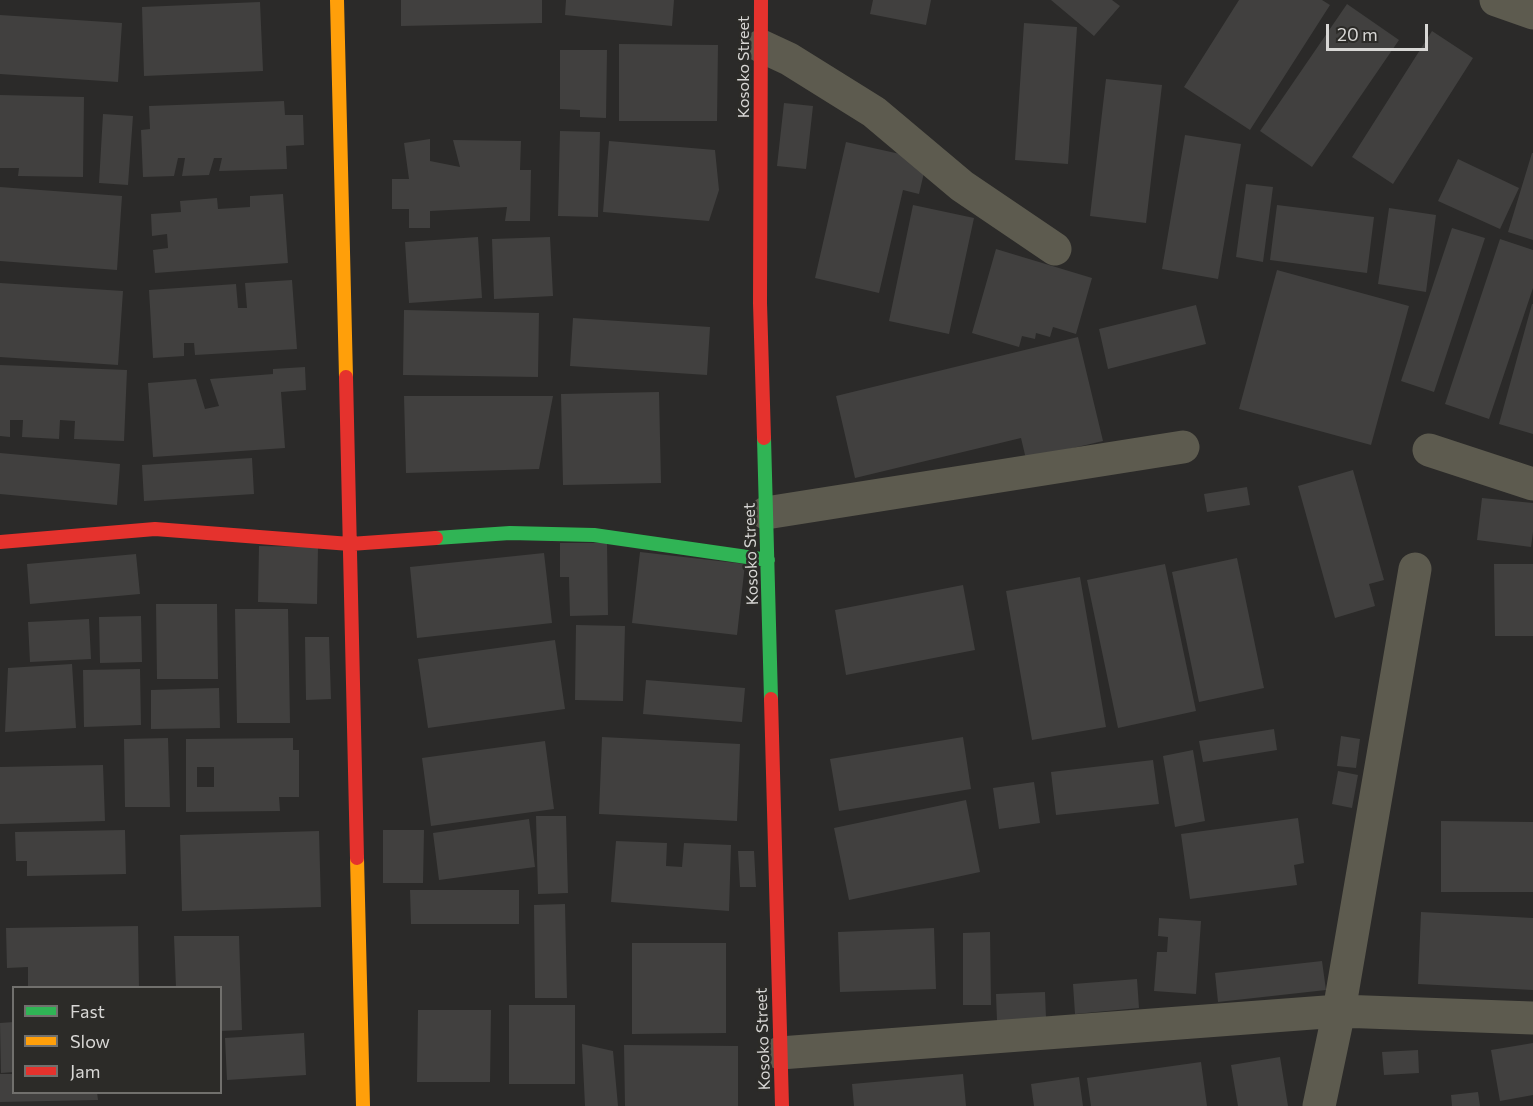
<!DOCTYPE html>
<html>
<head>
<meta charset="utf-8">
<style>
  body { margin:0 }
  #map { position:relative; width:1533px; height:1106px; overflow:hidden; background:#2b2a29; font-family:Commissioner,sans-serif }
  canvas { display:block }
  .legend { position:absolute; left:12px; top:986px; width:210px; height:108px; box-sizing:border-box; background:#2c2b28; border:2px solid #71706d; margin:0; padding:8px 10px; list-style:none; font-size:18px; color:#d8d7d5 }
  .legend li { display:flex; align-items:center; gap:12px; height:30px }
  .legend b { width:30px; border:2px solid #71706d }
  .scale { position:absolute; left:1326px; top:24px; width:102px; height:27px; box-sizing:border-box; border:3px solid #d8d7d5; border-top:0; padding-left:8px; font-size:18px; line-height:21px; white-space:nowrap; color:#d8d7d5; -webkit-text-stroke:4px #2c2b28; paint-order:stroke }
</style>
</head>
<body>
<div id="map">
<canvas width="1533" height="1106"></canvas>
<ul class="legend">
<li><b style="height:8px;background:#30b455"></b>Fast</li>
<li><b style="height:8px;background:#ff9f0a"></b>Slow</li>
<li><b style="height:8px;background:#e5322d"></b>Jam</li>
</ul>
<div class="scale">20 m</div>
</div>
<script>
const g = document.querySelector('canvas').getContext('2d');
g.lineJoin = 'round';
function fillPath(path, color) {
  g.fillStyle = color;
  g.fill(path, 'evenodd');
}
function stroke(path, color, width, dash) {
  g.strokeStyle = color;
  g.lineWidth = width;
  g.lineCap = dash ? 'butt' : 'round';
  g.setLineDash(dash || []);
  g.stroke(path);
}
function label(font, color, halo, rows, align = 'center') {
  g.font = font + ' Commissioner,sans-serif';
  g.lineWidth = 5;
  g.setLineDash([]);
  g.textBaseline = 'middle';
  g.strokeStyle = halo;
  g.fillStyle = color;
  for (const [text, x, y, turn = 0] of rows) {
    g.save();
    g.translate(x, y);
    g.rotate((+turn || 0) * Math.PI / 180);
    g.textAlign = isNaN(turn) ? turn : align;
    if (halo) g.strokeText(text, 0, 0);
    g.fillText(text, 0, 0);
    g.restore();
  }
}
fillPath(new Path2D(`
  M401 0H542V23L401 26Z
  M566 0H674L672 26 565 15Z
  M873 0H931L926 25 870 14Z
  M1051 0H1112L1120 6 1094 36Z
  M1239 0H1322L1330 5 1250 130 1184 87Z
  M260 2 263 71 144 76 142 7Z
  M1347 4 1399 40 1312 167 1260 131Z
  M0 15 122 23 118 82 0 74Z
  M1024 23 1077 27 1068 164 1015 160Z
  M1432 31 1473 58 1393 184 1352 157Z
  M619 44 718 45 717 121H619Z
  M560 50H607L606 118 580 117V110L560 109Z
  M1106 79 1162 85 1146 223 1090 216Z
  M0 95 84 97 83 177 18 176 19 168H0Z
  M284 101 285 115H303L304 145 286 146 287 169 219 171 222 158H214L209 175 182 176 185 158H178L174 176 143 177 141 130 150 129 149 106Z
  M784 103 813 106 806 169 777 166Z
  M103 114 133 116 128 185 99 183Z
  M560 131 600 132 598 217 558 216Z
  M1185 135 1241 144 1218 279 1162 269Z
  M430 139V161L460 167 453 140 521 141 520 170H531L530 221H505L507 207 430 211V228H409V209H392V179H409L404 143Z
  M609 141 715 150 719 190 709 221 603 212Z
  M846 142 927 160 919 194 903 190 879 293 815 278Z
  M1532 153H1533V240L1508 232Z
  M1458 159 1519 188 1500 229 1438 201Z
  M1246 184 1273 187 1263 262 1236 257Z
  M0 187 122 196 117 270 0 261Z
  M283 194 288 263 155 273 153 250 168 248 167 234 152 236 151 214 181 212 180 201 217 198 218 209 250 207V196Z
  M913 205 974 218 949 334 889 321Z
  M1277 205 1374 217 1367 273 1270 260Z
  M1389 208 1436 215 1426 292 1378 284Z
  M1452 228 1485 238 1434 392 1401 381Z
  M478 237 482 298 409 303 405 242Z
  M550 237 553 296 494 299 492 239Z
  M1500 239 1533 250V288L1489 419 1445 404Z
  M996 249 1092 278 1076 334 1053 327 1050 337 1036 333 1035 339 1022 336 1019 347 972 333Z
  M1277 270 1409 306 1371 445 1239 409Z
  M292 280 297 349 195 355 194 343H184V356L153 358 149 290 236 284 238 308H247L245 283Z
  M0 283 123 291 118 365 0 357Z
  M1532 304H1533V434L1499 424Z
  M1196 305 1206 344 1108 369 1099 329Z
  M404 310 539 313 538 377 403 375Z
  M573 318 710 327 707 375 570 366Z
  M1078 337 1103 441 1026 459 1021 438 855 478 836 396Z
  M0 365 127 370 124 441 74 439 75 421 60 420 59 439 22 437 23 420H10V437L0 436Z
  M305 367 306 390 281 392 285 448 153 457 148 383 196 379 205 409 219 406 210 379 273 374V369Z
  M659 392 661 483 563 485 561 394Z
  M404 396H553L539 469 406 473Z
  M0 453 120 464 117 505 0 494Z
  M252 458 254 494 144 501 142 465Z
  M1353 470 1384 580 1369 584 1375 606 1335 618 1298 486Z
  M1247 487 1250 505 1207 512 1204 494Z
  M1482 498 1533 503V532L1531 547 1477 540Z
  M560 543H607L608 615 570 616 569 577H560Z
  M259 546 318 547 317 604 258 602Z
  M640 552 745 564 737 635 632 623Z
  M544 553 552 623 417 638 410 567Z
  M136 554 140 594 30 604 27 564Z
  M1237 558 1264 688 1199 702 1172 572Z
  M1165 564 1196 711 1118 728 1087 580Z
  M1494 564H1533V636H1495Z
  M1080 577 1106 727 1032 740 1006 591Z
  M963 585 975 650 846 675 835 610Z
  M156 604H217L218 679H157Z
  M235 609H288L290 723H237Z
  M141 616 142 662 100 663 99 617Z
  M89 619 91 659 30 662 28 622Z
  M576 625 625 626 623 701 575 700Z
  M305 637H329L331 699 306 700Z
  M555 640 565 709 428 728 418 659Z
  M72 664 76 728 5 732 8 668Z
  M140 669 141 725 84 727 83 670Z
  M646 680 745 688 742 722 643 714Z
  M219 688 220 728 151 729V690Z
  M1274 729 1277 750 1203 762 1199 741Z
  M1341 736 1360 739 1356 768 1337 766Z
  M602 737 740 744 737 821 599 814Z
  M963 737 971 789 839 811 830 759Z
  M168 738 170 807H125L124 739Z
  M293 738V750H299V797H279L280 811 186 812V739ZM197 767H214V787H197Z
  M545 741 554 809 431 826 422 758Z
  M1193 750 1205 821 1175 827 1163 756Z
  M1153 760 1159 804 1056 815 1051 772Z
  M103 765 105 821 0 824V767Z
  M1338 771 1358 775 1352 808 1332 804Z
  M1034 782 1040 823 999 829 993 788Z
  M966 800 980 872 849 900 834 828Z
  M536 816H566L568 893 538 894Z
  M1298 818 1304 863 1294 865 1297 885 1190 899 1181 834Z
  M529 819 535 867 439 880 433 833Z
  M1441 821 1533 822V892H1441Z
  M125 830 126 874 27 876V861H16L15 832Z
  M383 830H424L423 883H383Z
  M319 831 321 907 182 911 180 835Z
  M616 841 667 843 666 866 682 867 684 843 731 845 729 911 611 902Z
  M738 851H754L756 887H740Z
  M410 890H519V924H411Z
  M565 904 567 998H535L534 905Z
  M1421 912 1533 918V990L1418 984Z
  M1159 918 1201 921 1196 994 1154 991 1157 952H1167L1168 937 1158 936Z
  M138 926 139 988H28V967L7 968 6 928Z
  M934 928 936 989 840 992 838 932Z
  M990 932 991 1005H963V933Z
  M174 936H239L242 1030 220 1031V988H176Z
  M632 943H726V1033L632 1034Z
  M1322 961 1326 990 1218 1002 1215 973Z
  M1137 979 1139 1008 1075 1014 1073 984Z
  M1045 992 1046 1018 997 1021 996 994Z
  M509 1005H575V1084H509Z
  M418 1010H491L490 1082H417Z
  M14 1022V1072L1 1073 0 1023Z
  M304 1033 306 1075 227 1080 225 1038Z
  M1533 1043V1095L1500 1101 1491 1050Z
  M582 1044 613 1051 618 1106H585Z
  M624 1045 738 1046V1106H625Z
  M1418 1050 1419 1073 1384 1075 1382 1052Z
  M1280 1057 1288 1106H1238L1231 1065Z
  M1201 1062 1207 1106H1091L1087 1078Z
  M0 1074H14V1092H97L98 1100 0 1102Z
  M963 1074 966 1106H854L852 1084Z
  M1079 1077 1083 1106H1034L1031 1084Z
  M1478 1092 1480 1106H1452L1451 1095Z`), '#41403f');
stroke(new Path2D(`
  M1496 0 1533 13
  M761 46 789 59 874 112 962 186 1055 249
  M1429 450 1533 484
  M766 513 1183 447
  M780 1053 1339 1011 1533 1018
  M1319 1106 1339 1011 1415 569`), '#5d5b4f', 33);
stroke(new Path2D(`
  M764 438 771 699
  M436 538 510 533 594 535 768 560`), '#30b455', 14);
stroke(new Path2D(`
  M337 0 346 377
  M357 858 363 1106`), '#ff9f0a', 14);
stroke(new Path2D(`
  M761 0 760 303 764 438
  M346 377 357 858
  M0 542 155 529 350 544 436 538
  M771 699 782 1106`), '#e5322d', 14);
label('16px', '#d8d7d5', '#2c2b28', [
  ["Kosoko Street",744,67,-90],
  ["Kosoko Street",751,554,-92],
  ["Kosoko Street",763,1039,-92]
]);
</script>
</body>
</html>
